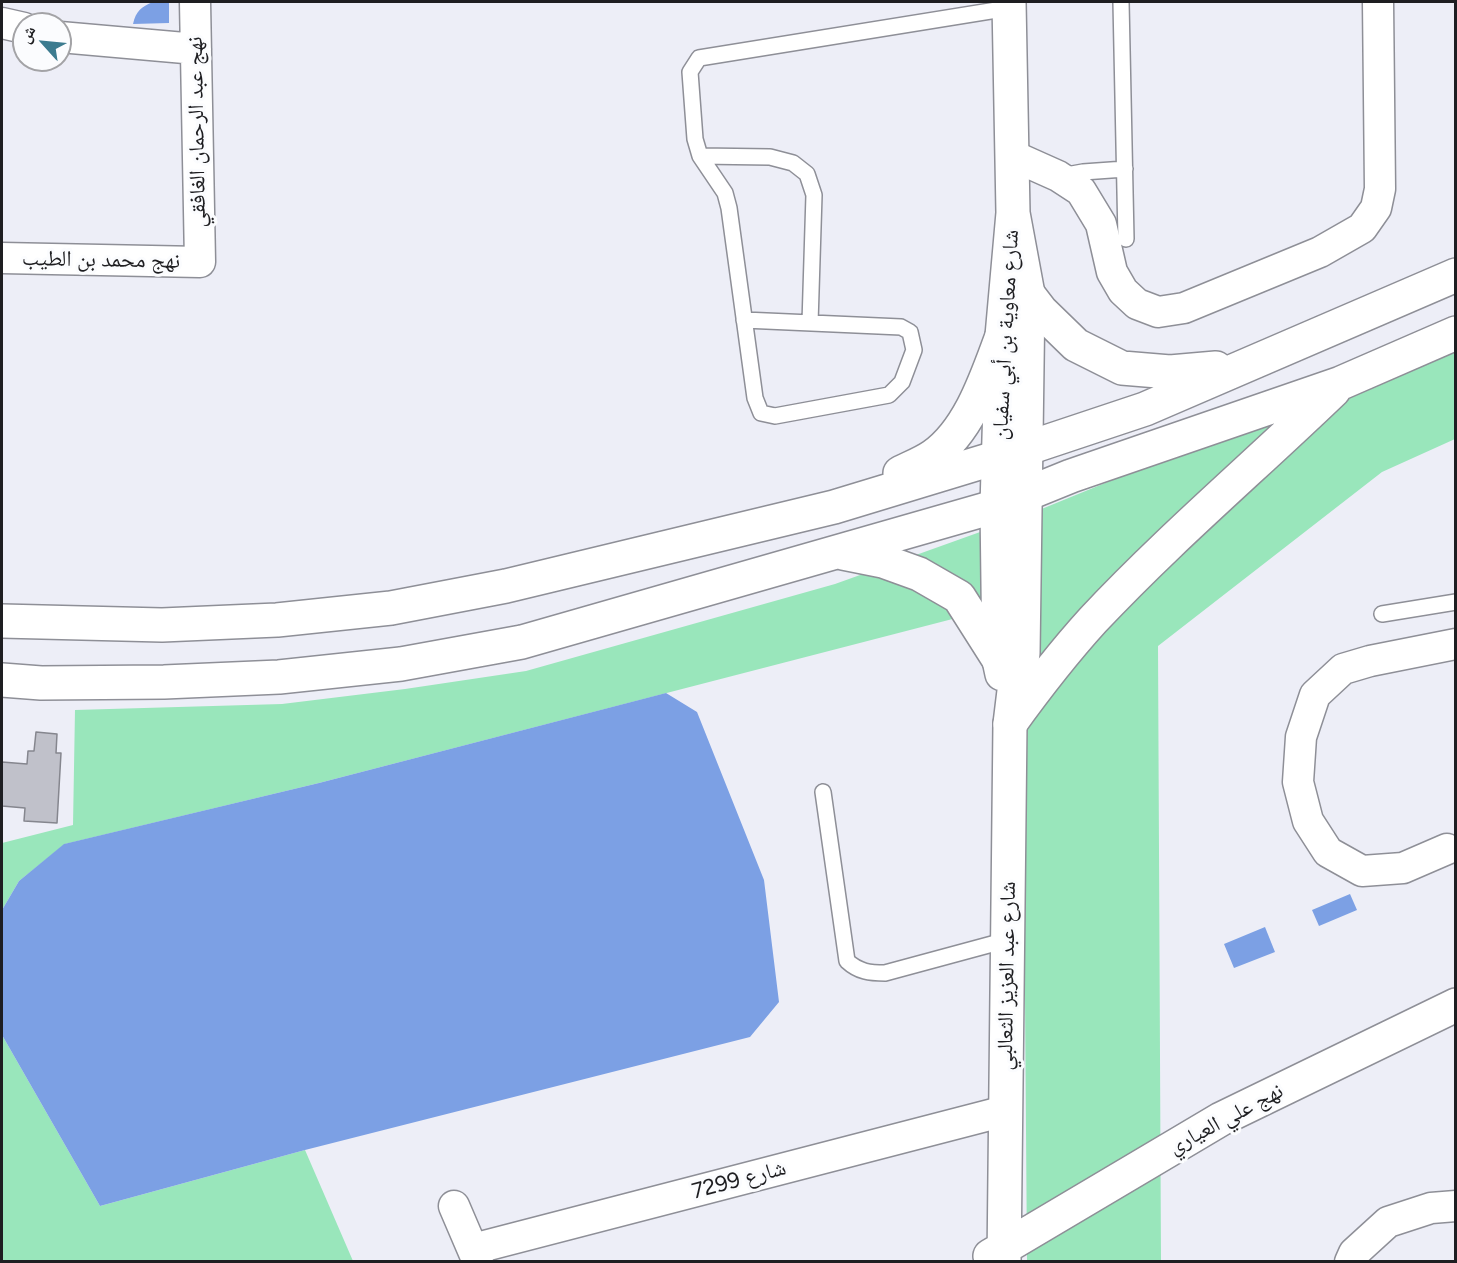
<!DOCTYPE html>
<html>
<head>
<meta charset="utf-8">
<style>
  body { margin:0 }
  #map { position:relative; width:1457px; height:1263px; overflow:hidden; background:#edeef7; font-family:Figtree,"Noto Naskh Arabic",sans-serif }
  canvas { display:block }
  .frame { position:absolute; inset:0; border:3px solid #1e1e21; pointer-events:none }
  .north { position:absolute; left:12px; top:12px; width:60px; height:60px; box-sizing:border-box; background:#fbfcfe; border:2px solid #a3a3a6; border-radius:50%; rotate:297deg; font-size:16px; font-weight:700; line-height:24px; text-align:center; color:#1e1e21 }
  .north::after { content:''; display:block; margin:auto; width:21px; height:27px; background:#3c7b8f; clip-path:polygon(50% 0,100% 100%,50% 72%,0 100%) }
</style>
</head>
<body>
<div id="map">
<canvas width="1457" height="1263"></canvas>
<div class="frame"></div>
<div class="north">ش</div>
</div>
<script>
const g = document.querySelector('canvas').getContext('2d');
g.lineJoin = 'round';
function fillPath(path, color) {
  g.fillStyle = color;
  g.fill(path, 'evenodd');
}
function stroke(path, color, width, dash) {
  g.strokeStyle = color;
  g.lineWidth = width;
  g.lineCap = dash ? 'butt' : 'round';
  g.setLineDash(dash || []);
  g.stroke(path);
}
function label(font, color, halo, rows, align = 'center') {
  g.font = font + ' Figtree,"Noto Naskh Arabic",sans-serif';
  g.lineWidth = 6;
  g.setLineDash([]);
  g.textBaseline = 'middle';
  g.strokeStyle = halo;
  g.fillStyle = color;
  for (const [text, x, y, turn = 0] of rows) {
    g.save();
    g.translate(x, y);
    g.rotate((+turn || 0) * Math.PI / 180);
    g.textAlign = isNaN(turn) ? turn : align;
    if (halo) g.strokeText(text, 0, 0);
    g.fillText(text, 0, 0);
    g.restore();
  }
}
fillPath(new Path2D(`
  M1455 340V439L1382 472 1158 646 1161 1261H1027L1022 601 319 783 65 844 19 881 2 910V843L73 825 75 710 282 704 405 689 526 671 835 584 1022 517Z
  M2 1035 100 1206 305 1150 353 1261H2Z`), '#99e6bb');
fillPath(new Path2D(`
  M153 2H169V23L133 24C136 11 141 7 153 2Z
  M666 693 697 712 764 880 779 1002 750 1037 305 1150 100 1206 2 1035V910L19 881 64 844 319 783Z
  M1350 894 1357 910 1319 926 1312 910Z
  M1265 927 1275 952 1234 968 1224 944Z`), '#7ca0e4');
const building = new Path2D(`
  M36 732 57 734 56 753H61L57 823 24 821 25 808 2 806V762L27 764 28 751H34Z`);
fillPath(building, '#c0c1ca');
stroke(building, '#85868e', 1.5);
const lane = new Path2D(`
  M1121 2 1126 239
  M700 156 770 157 793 163 807 174 814 195 810 323
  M1061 176 1083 172 1125 169
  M744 320 901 327 910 332 914 350 902 382 889 395 775 416 761 413 755 398 729 208 725 193 700 156 695 139 690 72 699 58 1009 8
  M1382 614 1456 602
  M823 792 847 961C859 972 870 973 885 973L1007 940`);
const street = new Path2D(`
  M2 23 24 28
  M60 37 196 49
  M1011 155 1058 176 1081 191 1101 224 1112 272 1123 291 1137 304 1158 312 1184 308 1320 252 1362 228 1376 208 1380 189 1378 2
  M2 258 200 262 195 2
  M1447 849 1403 868 1362 871 1328 852 1308 821 1298 782 1301 737 1315 695 1343 669 1370 661 1456 644
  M454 1206 478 1262
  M473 1249 1005 1111
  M1350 1262 1354 1253 1388 1222 1431 1208 1456 1206`);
const secondary = new Path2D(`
  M1002 674 999 660 997 506 1002 336 1013 213 1009 2
  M990 1256 1221 1119 1456 1005
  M1004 1262 1010 724 1014 691 1020 677 1023 653 1028 294 1013 213`);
const highway = new Path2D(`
  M1028 294 1041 311 1076 345 1122 368 1170 372 1216 368
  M900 473C910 468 923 463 933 456 970 430 987 376 1002 336
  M843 553 883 561 919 574 959 597 999 660
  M2 621 162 625 277 620 391 608 506 586 834 507 1025 449 1145 409 1456 275
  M2 680 41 683 164 682 279 677 401 664 522 642 997 506 1071 476 1341 383 1456 333
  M1010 724C1036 688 1063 653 1093 620 1169 539 1254 467 1334 390`);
stroke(lane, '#8e8f97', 18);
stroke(street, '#8e8f97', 33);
stroke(secondary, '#8e8f97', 36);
stroke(highway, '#8e8f97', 36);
stroke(lane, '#fff', 15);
stroke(street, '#fff', 30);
stroke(secondary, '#fff', 33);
stroke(highway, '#fff', 33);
label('22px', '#1e1e21', '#fbfcfe', [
  ["نهج عبد الرحمان الغافقي",197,132,-91],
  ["نهج محمد بن الطيب",101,260,1],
  ["شارع معاوية بن أبي سفيان",1006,335,-87],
  ["شارع عبد العزيز الثعالبي",1007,976,-89],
  ["نهج علي العياري",1226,1119,-28],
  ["شارع 7299",739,1180,-15]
]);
</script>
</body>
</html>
